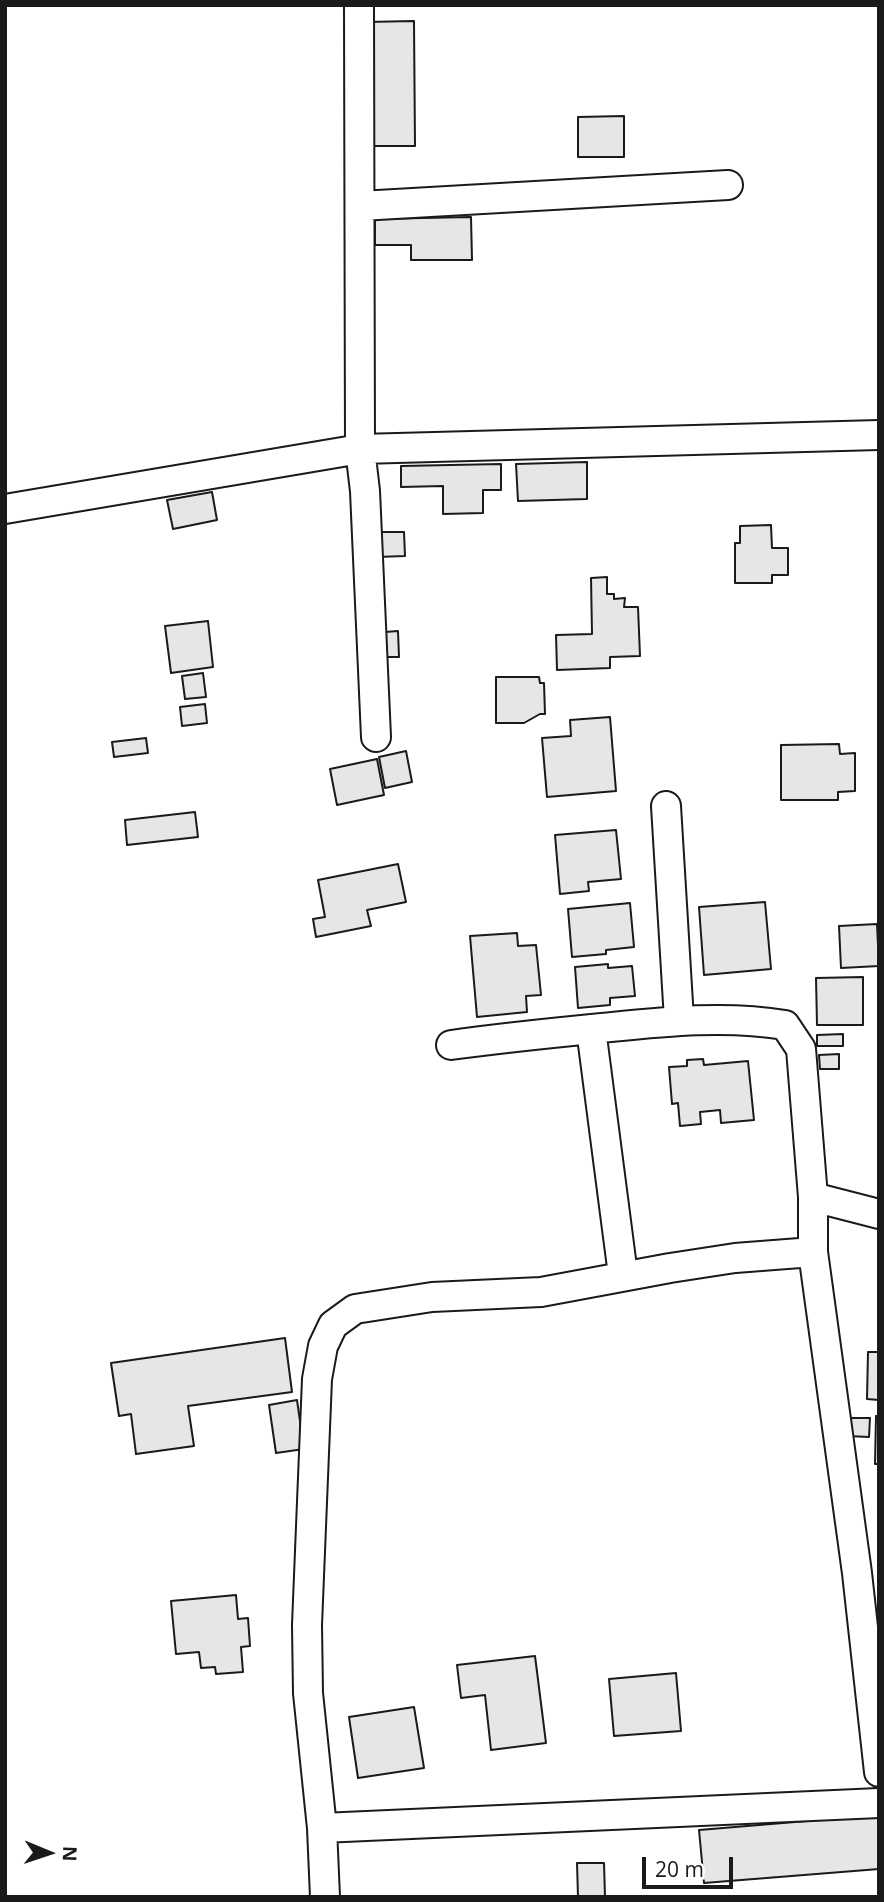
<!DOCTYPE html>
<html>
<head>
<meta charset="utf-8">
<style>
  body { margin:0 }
  #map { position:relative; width:884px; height:1902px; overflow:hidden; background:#fff; font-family:"Open Sans",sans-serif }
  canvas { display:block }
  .frame { position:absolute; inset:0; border:7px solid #1a1a1a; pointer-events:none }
  .north { position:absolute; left:14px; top:1818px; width:70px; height:70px; -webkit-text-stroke:5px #fff; paint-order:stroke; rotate:92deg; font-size:19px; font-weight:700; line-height:28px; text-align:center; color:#1a1a1a }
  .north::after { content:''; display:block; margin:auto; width:24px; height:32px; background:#1a1a1a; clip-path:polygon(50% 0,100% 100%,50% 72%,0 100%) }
  .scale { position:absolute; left:642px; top:1857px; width:91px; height:32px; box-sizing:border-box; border:4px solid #1a1a1a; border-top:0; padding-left:9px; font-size:21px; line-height:24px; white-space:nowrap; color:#1a1a1a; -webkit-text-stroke:5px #fff; paint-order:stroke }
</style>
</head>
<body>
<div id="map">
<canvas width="884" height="1902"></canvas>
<div class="frame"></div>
<div class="north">N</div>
<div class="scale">20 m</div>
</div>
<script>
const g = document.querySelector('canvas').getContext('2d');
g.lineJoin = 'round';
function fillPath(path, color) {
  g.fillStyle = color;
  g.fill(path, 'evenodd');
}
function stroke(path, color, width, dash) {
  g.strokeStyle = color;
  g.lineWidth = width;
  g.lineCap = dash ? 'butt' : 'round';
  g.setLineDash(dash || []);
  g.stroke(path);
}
const building = new Path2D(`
  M414 21 415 146H368L366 22Z
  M624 116V157H578V117Z
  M471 217 472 260H411V245H375V219Z
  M587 462V499L518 501 516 464Z
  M501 464V490H483V513L443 514V486L401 487V466Z
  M212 492 217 520 173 529 167 500Z
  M771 525 772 548H788V575H772V583H735V543H740V526Z
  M376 532H404L405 556 377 557Z
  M607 577V594H614V599L625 598 624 607H638L640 656 610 657V668L557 670 556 635 592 634 591 578Z
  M208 621 213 667 171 673 165 626Z
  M398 631 399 657H386L385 632Z
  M203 673 206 697 185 699 182 676Z
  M496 677H539L540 683H544L545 714H540L524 723H496Z
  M205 704 207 723 182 726 180 707Z
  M610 717 616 791 547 797 542 738 571 736 570 720Z
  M146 738 148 753 114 757 112 742Z
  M839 744 840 754 855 753V791L838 792V800H781V745Z
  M406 751 412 782 385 788 379 757Z
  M377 759 384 795 337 805 330 769Z
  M195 812 198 837 127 845 125 820Z
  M616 830 621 879 588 882 589 891 560 894 555 835Z
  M398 864 406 902 367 910 371 926 316 937 313 919 325 917 318 880Z
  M765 902 771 969 704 975 699 907Z
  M630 903 634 947 606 950V954L572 957 568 909Z
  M877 924 879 966 841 968 839 926Z
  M517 933 518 946 536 945 541 995 526 996 527 1012 477 1017 470 936Z
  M608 964V968L632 966 635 996 610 998V1005L578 1008 575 967Z
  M863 977V1025H817L816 978Z
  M843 1034V1046H817V1035Z
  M839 1054V1069H820L819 1055Z
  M703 1059 704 1065 748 1061 754 1120 721 1123 720 1110 700 1112 701 1124 680 1126 678 1103 672 1104 669 1067 687 1066V1060Z
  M285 1338 292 1392 188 1406 194 1446 136 1454 131 1414 119 1416 111 1363Z
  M868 1352H879V1400L867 1399Z
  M297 1400 304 1449 276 1453 269 1405Z
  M876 1416H879V1464H875Z
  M849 1418H870L869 1437 848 1436Z
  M236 1595 238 1619 248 1618 250 1646 241 1647 243 1672 216 1674 215 1667 201 1668 199 1652 176 1654 171 1601Z
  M535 1656 546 1743 491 1750 485 1695 461 1698 457 1665Z
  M676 1673 681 1731 614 1736 609 1679Z
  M414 1707 424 1768 358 1778 349 1717Z
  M879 1815V1869L704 1883 699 1830Z
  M577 1863H604L605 1897H578Z`);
fillPath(building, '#e6e6e6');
stroke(building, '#1a1a1a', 2);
const street = new Path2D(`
  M359 5 360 449 365 491 376 737
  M360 206 728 185
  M5 509 360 449 879 435
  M666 806 679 1020
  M591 1029 623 1275
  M451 1045C501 1038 551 1033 602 1028 662 1022 724 1015 785 1025L801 1049 813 1197V1252L857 1573 879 1772
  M813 1197 879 1214
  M322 1828 879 1803
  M325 1897 322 1828 308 1693 307 1625 317 1379 323 1346 333 1325 355 1309 432 1297 541 1292 670 1268 735 1258 813 1252`);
stroke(street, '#1a1a1a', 32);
stroke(street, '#fff', 28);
</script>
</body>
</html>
